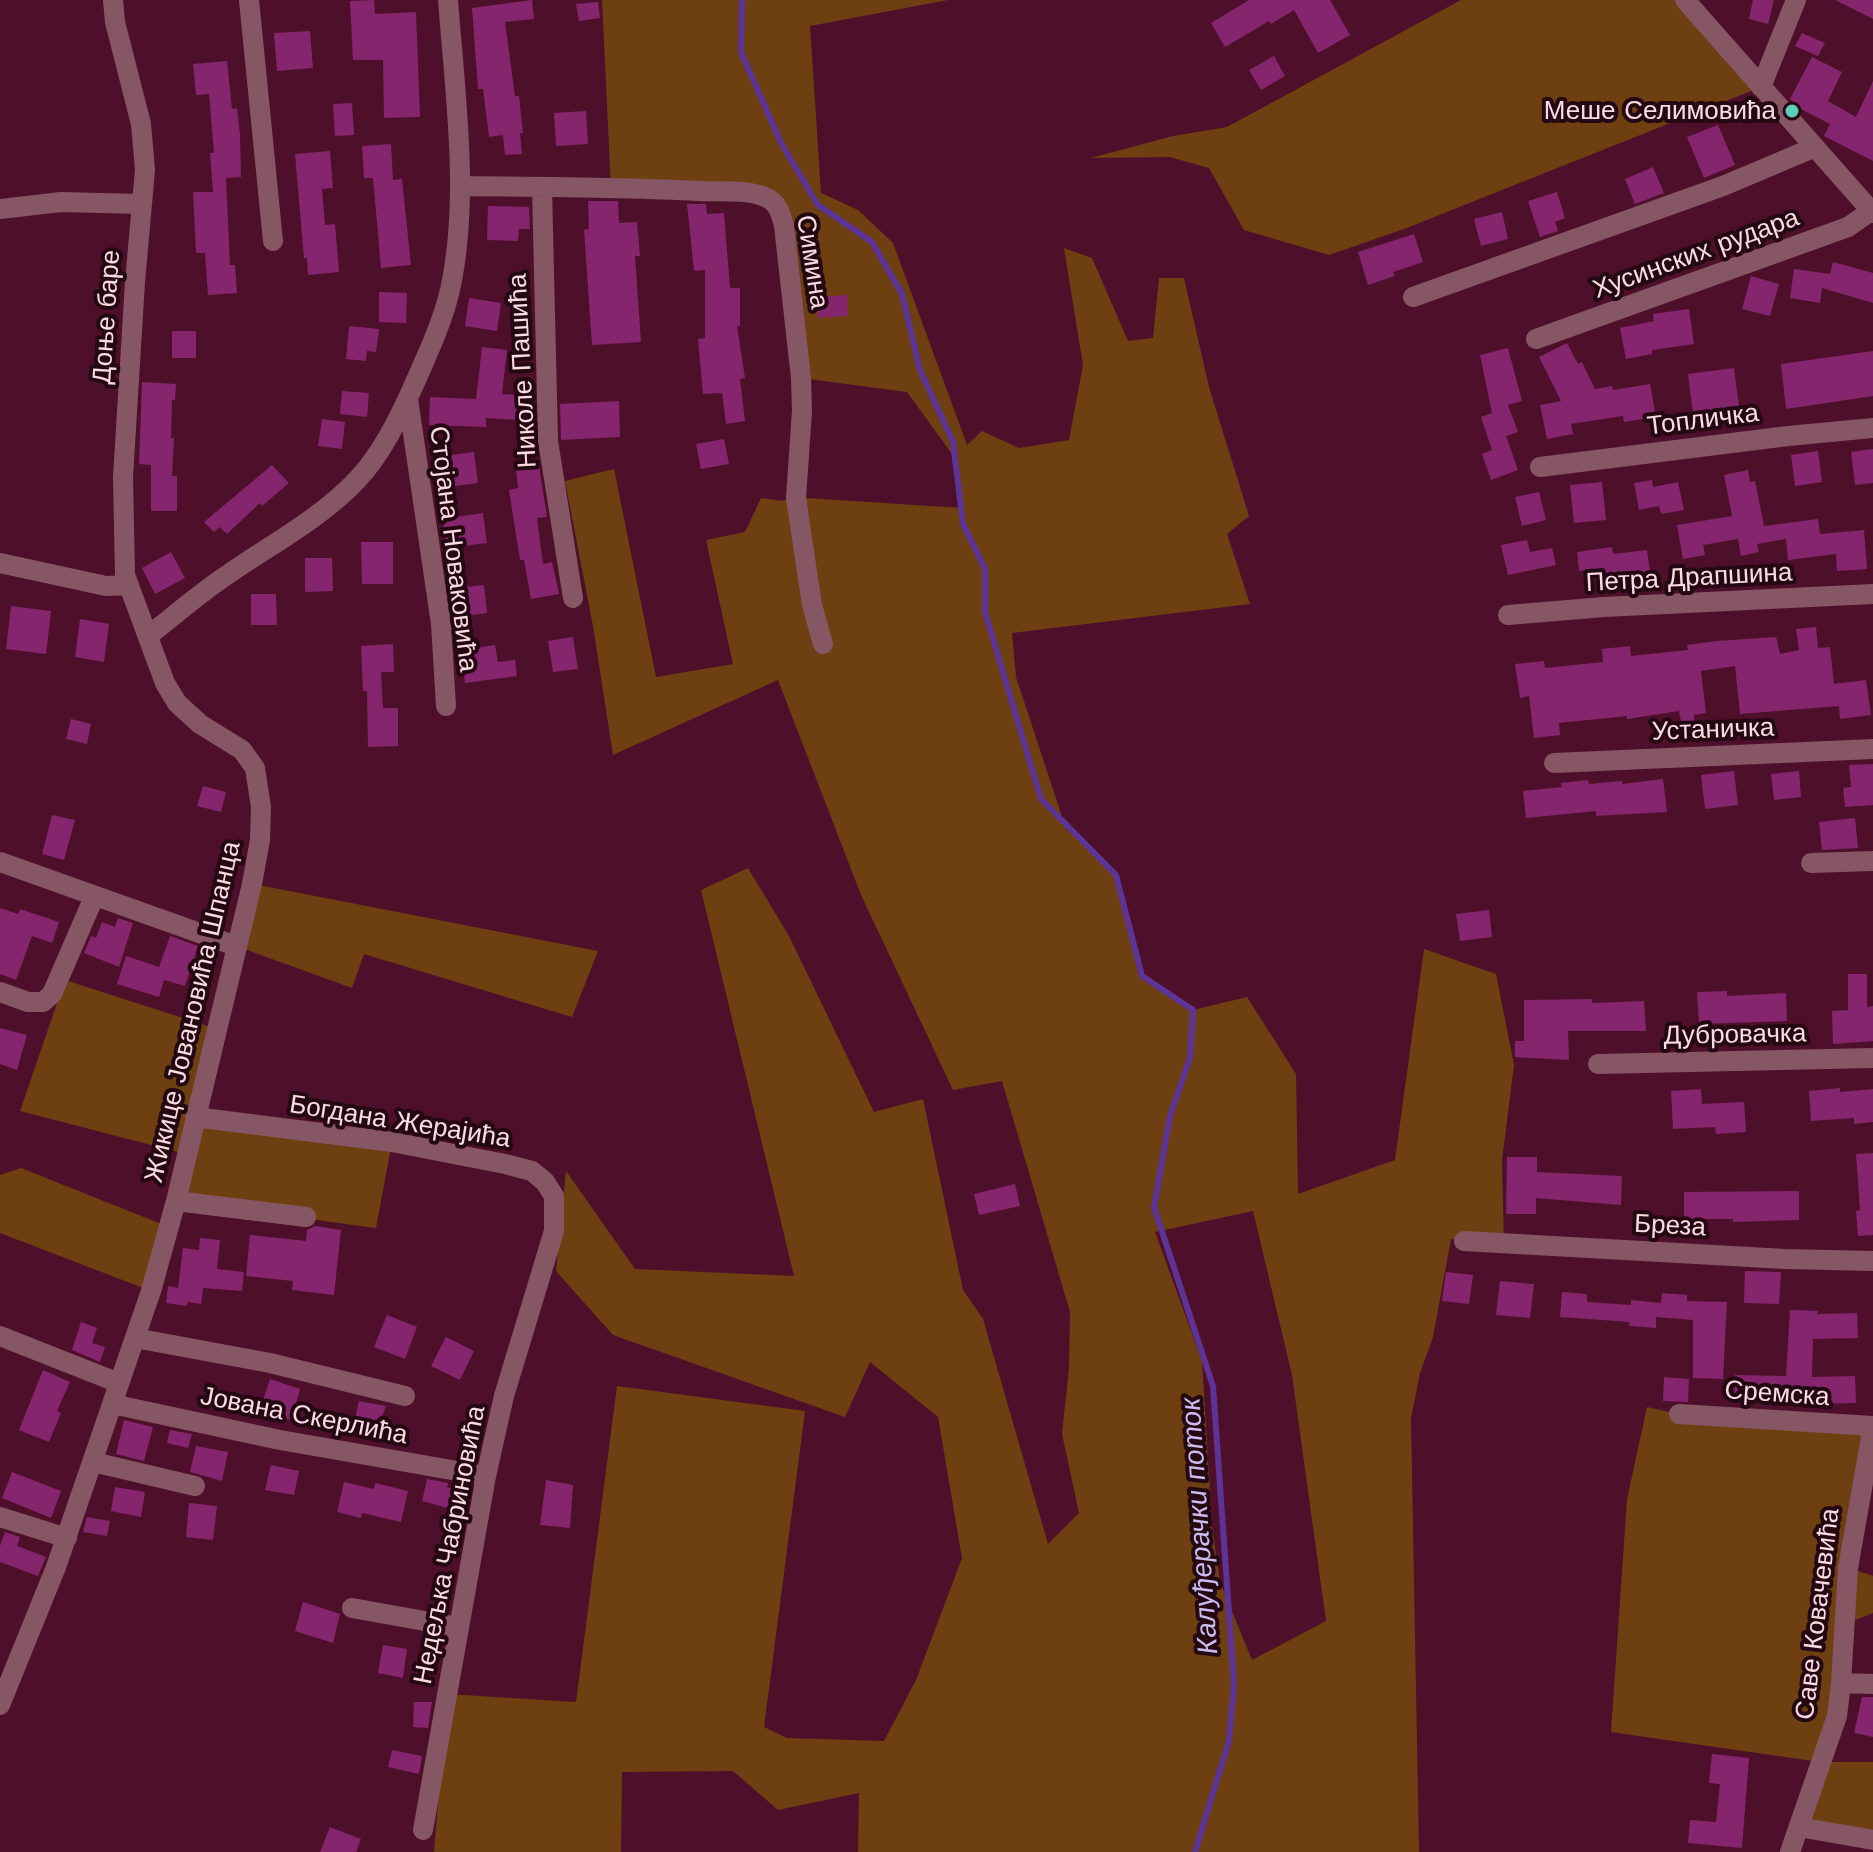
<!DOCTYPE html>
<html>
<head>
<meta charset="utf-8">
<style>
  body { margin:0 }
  canvas { display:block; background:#4e0f2a }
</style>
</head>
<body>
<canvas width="1873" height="1852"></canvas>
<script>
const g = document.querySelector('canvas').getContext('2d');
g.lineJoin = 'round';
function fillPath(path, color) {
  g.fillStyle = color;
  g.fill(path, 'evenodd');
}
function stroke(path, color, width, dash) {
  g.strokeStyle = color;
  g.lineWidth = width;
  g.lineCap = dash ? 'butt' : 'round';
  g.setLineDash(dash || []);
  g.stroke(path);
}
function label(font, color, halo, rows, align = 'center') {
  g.font = font + ' "Work Sans",sans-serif';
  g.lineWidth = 8;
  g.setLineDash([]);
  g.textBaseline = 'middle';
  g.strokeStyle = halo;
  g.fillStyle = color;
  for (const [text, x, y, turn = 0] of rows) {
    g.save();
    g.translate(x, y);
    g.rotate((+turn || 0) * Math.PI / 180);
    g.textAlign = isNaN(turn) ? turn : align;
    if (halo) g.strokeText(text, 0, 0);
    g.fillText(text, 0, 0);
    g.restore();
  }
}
fillPath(new Path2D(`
  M602 0H948L810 26 821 193 858 210 893 243 967 445 982 431 1019 448 1069 440 1083 365 1064 248 1092 258 1128 341 1153 338 1159 278H1184L1209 387 1249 516 1227 534 1250 604 1012 633 1016 677 1066 829 1116 875 1142 975 1193 1010 1247 997 1296 1074 1298 1194 1395 1160 1424 949 1496 974 1514 1065 1502 1160 1504 1244 1451 1239 1433 1337 1420 1373 1411 1418 1419 1852H858L859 1793 778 1810 733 1771 622 1772 621 1852H434L447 1694 576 1702 617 1386 805 1411 764 1727 787 1738 884 1741 916 1680 962 1558 938 1417 870 1362 845 1417 613 1335 556 1271 566 1171 635 1269 794 1276 701 890 748 868 789 936 874 1112 923 1099 963 1290 983 1319 1048 1544 1079 1513 1062 1434 1069 1368 1070 1312 1002 1081 953 1090 861 895 778 680 613 755 593 626 565 481 614 469 656 677 733 664 706 540 745 532 761 498 782 501 791 497 961 508 955 458 907 392 801 378 779 210 745 193 611 188ZM1253 1211 1292 1375 1326 1621 1252 1660 1220 1582 1212 1526 1202 1361 1155 1232Z
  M1461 0H1684L1761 87 1404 229 1329 255 1244 230 1209 168 1170 157 1091 158 1173 136 1227 127Z
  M252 884 279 889 598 951 572 1017 364 954 352 988 236 946Z
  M65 980 217 1029 196 1117 392 1142 376 1228 176 1201 186 1154 20 1111Z
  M21 1168 169 1227 151 1291 0 1233V1175Z
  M1647 1407 1679 1414 1873 1426 1849 1568 1873 1576V1613L1845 1624 1821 1762H1873V1840L1799 1827 1820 1762 1611 1732 1627 1499Z`), '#6e3f11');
stroke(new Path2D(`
  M742 0 741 52 781 143 818 205 872 242 902 294 920 370 953 442 963 524 985 569V612L1041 799 1116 875 1142 976 1193 1010 1190 1058 1170 1116 1154 1207 1213 1386 1234 1684 1229 1741 1195 1852`), '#5d3395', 6);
fillPath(new Path2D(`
  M374 0 375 14 416 12 420 117 384 118 383 60H353L350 1Z
  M532 0 534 19 505 22 515 96H519L523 133H520L522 154 505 155 503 135 489 137 483 89H478L472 8Z
  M1249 0H1330L1350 35 1318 53 1294 10 1271 24 1269 21 1225 47 1211 23Z
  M1753 0H1774L1768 24 1749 19Z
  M1835 0H1873V19Z
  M598 2 600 18 579 21 576 4Z
  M310 31 313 68 277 71 274 33Z
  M1802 33 1825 43 1818 56 1795 46Z
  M1274 56 1285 76 1261 90 1249 70Z
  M1812 57 1842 72 1828 101 1856 117 1873 81V161L1824 136 1830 124 1797 107 1790 99Z
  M227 61 232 109 237 108 240 135 241 177 226 178 230 265H235L237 293 208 295 205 253H196L193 192H213L210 153H214L209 94 196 95 193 64Z
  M352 103 354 135 335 136 333 104Z
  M586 111 588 144 556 146 554 113Z
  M1718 125 1735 165 1704 178 1687 137Z
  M391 144 393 180 402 179 411 265 381 268 373 178H364L362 146Z
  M330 151 333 188 322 189 325 225 335 224 339 272 308 275 307 258H304L295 154Z
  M1653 167 1664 193 1635 204 1625 179Z
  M1557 192 1565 218 1555 222 1558 231 1540 237 1528 201Z
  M588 201H618L619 223 637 222 640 256H635L641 342 592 345 584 230 589 229Z
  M687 204H706L707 214 724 213 730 288H740V326H737L745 378 740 379 745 421 726 424 722 393 703 394 698 339 705 338V270L694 271Z
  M488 206 529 207 530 229H519L518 241 487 240Z
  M1502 212 1508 239 1481 246 1474 219Z
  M1414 234 1423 262 1393 272 1395 276 1368 285 1358 252Z
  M1833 262 1873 273V303L1822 288 1820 303 1790 298 1794 269 1830 274Z
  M1751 276 1779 284 1770 316 1742 309Z
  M379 292 407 293 406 323 379 322Z
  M847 295 848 316 818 318 816 297Z
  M469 298 501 303 497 331 465 326Z
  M1689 309 1694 344 1652 350V354L1626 359 1620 328 1654 321 1653 314Z
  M349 326 379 329 376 352 367 351 366 361 346 359Z
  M172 331H196V358H172Z
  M1567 343 1578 364 1582 362 1595 389 1612 386 1613 390 1650 384 1656 417 1624 422 1623 416 1571 424 1573 434 1547 439 1540 405 1561 401 1539 357Z
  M482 347 507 350 502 394 532 396 535 421 486 418V427L429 425 430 397 476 399Z
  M1508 348 1522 401 1508 405 1518 432 1506 436 1518 470 1491 480 1482 454 1492 450 1481 417 1492 413 1480 355Z
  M1873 351V396L1786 409 1781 364Z
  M1734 368 1739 407 1693 413 1688 374Z
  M142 382 176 384 175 400H172L171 438H174L172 476H177V511H151V465L139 464Z
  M342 391 369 393 367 417 340 414Z
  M619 401 620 437 561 440 560 404Z
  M322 419 345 422 342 449 318 446Z
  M724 439 729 464 701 469 696 444Z
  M1873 449V483L1855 485 1851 452Z
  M1818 451 1822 482 1795 486 1791 455Z
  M474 452 478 483 447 487 444 456Z
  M272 465 289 483 262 506 260 503 227 534 220 527 214 532 204 522Z
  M539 466 547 517 537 518 543 564 552 562 559 594 531 599 524 560H520L509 490 518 488 516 469Z
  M1748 470 1750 482 1755 481 1764 526 1818 519 1820 534 1864 530 1867 569 1837 571 1836 554 1788 560 1786 539 1757 544 1759 552 1741 556 1738 539 1703 545 1705 555 1683 559 1677 525 1732 516 1724 475Z
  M1652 480 1653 487 1678 482 1684 510 1661 514 1659 506 1639 510 1634 483Z
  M1602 482 1606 520 1574 523 1570 485Z
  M1539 492 1546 520 1522 526 1515 497Z
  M483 513 487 543 447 548 443 519Z
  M1527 540 1530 552 1552 548 1556 565 1508 575 1501 545Z
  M361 542H393V584H362Z
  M1612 547 1613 554 1647 550 1651 579 1620 583 1619 577 1591 580 1590 570 1579 571 1577 552Z
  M171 552 185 578 155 594 142 568Z
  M305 558H332L333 591 305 592Z
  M484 585 487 613 459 617 455 588Z
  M251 594H276L277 625H251Z
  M11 606 51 611 46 654 6 649Z
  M80 619 109 624 104 662 75 657Z
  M1816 627 1818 648 1830 647 1834 684 1866 680 1871 715 1840 719 1839 706 1740 714 1735 666 1701 671 1706 713 1694 715V721L1681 722 1679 711 1627 719V716L1559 723 1560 735 1534 738 1529 696 1520 698 1515 664 1544 661 1545 668 1603 662 1602 649 1630 646 1631 656 1688 650 1687 645 1717 641 1776 637 1780 654 1799 650 1796 629Z
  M573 637 578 669 553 672 548 641Z
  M393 644 394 672H381L383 708H398V746L368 747 367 691H363L361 646Z
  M495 645 498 662 515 660 517 676 465 683 461 650Z
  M71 719 91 724 87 744 66 739Z
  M1873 764V805L1845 807 1843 788 1851 787 1849 765Z
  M1734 771 1738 805 1705 809 1701 775Z
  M1799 771 1801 797 1774 800 1771 774Z
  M1663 779 1667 812 1596 816V811L1526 818 1523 791 1562 787 1561 783 1588 780 1589 784 1622 781V784Z
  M203 786 226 792 221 812 197 806Z
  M52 815 75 820 64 860 42 854Z
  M1855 818 1858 848 1822 850 1819 822Z
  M0 908 18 914 20 909 59 922 52 943 32 936 16 980 0 974Z
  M1489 910 1492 937 1460 941 1456 914Z
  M118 918 133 923 119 967 84 953 91 936 96 938 102 922 115 927Z
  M170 936 198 946 185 986 164 980 159 997 117 984 126 956 159 967Z
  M1848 974H1867V1007L1873 1006V1041L1833 1044 1832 1011 1848 1010Z
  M1727 991V996L1786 993 1787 1021 1699 1024 1697 992Z
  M1592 999V1003L1644 1001 1646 1031H1568L1569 1060 1515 1057V1041H1524V1000Z
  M0 1028 27 1035 17 1070 0 1064Z
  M1840 1088V1092L1873 1089V1122L1854 1124V1118L1811 1121 1809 1091Z
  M1701 1089 1702 1104 1744 1102 1746 1132 1716 1134 1715 1127 1673 1129 1671 1091Z
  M1873 1153V1235L1858 1236 1856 1211 1860 1210 1856 1154Z
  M1507 1157H1537V1172L1622 1176 1621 1205 1536 1198V1214H1506Z
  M1015 1184 1020 1206 979 1215 974 1194Z
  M1799 1191V1220L1733 1222V1219H1684V1192Z
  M315 1226 341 1230 334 1295 292 1290 293 1281 246 1276 250 1235 306 1241 307 1230Z
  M200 1238 220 1240 217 1269 244 1272 242 1291 203 1288 201 1304 188 1302 187 1306 166 1303 168 1286 178 1288 183 1248 199 1250Z
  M1745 1271 1781 1272 1779 1304 1744 1303Z
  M1446 1272 1473 1275 1469 1304 1442 1301Z
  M1500 1281 1534 1284 1530 1318 1496 1315Z
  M1562 1292 1587 1294V1302L1631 1305V1300L1661 1303 1662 1293 1687 1295V1301L1727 1302 1723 1379 1693 1378V1320L1656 1317V1328L1629 1326 1630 1322 1560 1317Z
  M1790 1310 1818 1311 1817 1314 1857 1313 1858 1338 1813 1339 1812 1377 1855 1376 1856 1403 1797 1404 1734 1401 1735 1375 1786 1376Z
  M387 1315 417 1327 405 1359 374 1347Z
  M81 1322 97 1328 92 1343 105 1347 100 1362 72 1350Z
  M446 1337 474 1351 460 1380 431 1366Z
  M43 1370 70 1382 57 1411 61 1413 49 1442 19 1430Z
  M1664 1377 1689 1379 1688 1402 1663 1401Z
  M270 1379 300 1389 291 1420 260 1410Z
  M359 1401 386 1406 374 1436 352 1432Z
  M124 1420 153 1427 144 1461 116 1454Z
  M170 1430 192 1434 188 1448 167 1443Z
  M196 1446 228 1452 222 1481 190 1472Z
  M271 1465 299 1471 294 1495 265 1490Z
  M12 1472 61 1491 51 1518 2 1498Z
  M427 1479 448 1483 447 1487 460 1491 455 1510 422 1501Z
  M546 1480 573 1485 570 1528 540 1525Z
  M344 1482 374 1489 375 1483 408 1491 401 1522 362 1513 361 1518 337 1512Z
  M115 1487 145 1492 141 1517 111 1511Z
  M189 1503 217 1506 213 1540 186 1537Z
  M87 1517 110 1521 107 1536 83 1532Z
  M5 1532 20 1537 17 1546 46 1557 38 1576 0 1562V1546Z
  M303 1602 340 1614 333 1643 295 1631Z
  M383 1645 407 1649 403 1678 378 1673Z
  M1862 1697H1873V1737L1854 1733Z
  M414 1702H432L428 1728 413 1727Z
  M392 1750 422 1756 419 1774 388 1767Z
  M1712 1754 1749 1758 1742 1848 1688 1843 1690 1820 1716 1822 1720 1784 1709 1783Z
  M330 1827 361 1839 356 1852H320Z`), '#84256d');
stroke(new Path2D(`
  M249 0 273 241
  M1685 0 1873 213
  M1761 87 1796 0
  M460 186C539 187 619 187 698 191 719 192 746 189 765 197 778 202 781 214 784 226L801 378 802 411 796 498 812 605 823 644
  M542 188 548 441 573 598
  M0 209 61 202 142 204
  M1413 297 1723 186 1813 148
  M1536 339 1848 227 1871 211
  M408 399 441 624 446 706
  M1540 467 1788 436 1873 428
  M0 563 106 586 128 585
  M1508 615 1604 607 1873 594
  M148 636C175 615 201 592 230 573 272 544 321 518 357 480 381 455 399 418 413 387 427 355 442 324 450 290 470 199 455 93 448 0
  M1554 763 1873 749
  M0 862 236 946
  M1811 863 1873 861
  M0 992 28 1002H43L52 994 94 897
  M1598 1064 1873 1058
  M195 1117 392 1142 505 1164 532 1171 545 1182 554 1196V1231L504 1396 486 1476 423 1830
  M176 1201 306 1217
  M1464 1241 1785 1259 1873 1261
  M0 1336 119 1383
  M135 1338 270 1363 405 1396
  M112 1404 280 1440 486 1476
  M1679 1414 1873 1426
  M93 1462 195 1486
  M0 1517 67 1538
  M352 1608 458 1627
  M1841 1683 1873 1684
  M0 1705 56 1567 151 1291 176 1201 252 884 260 840 261 807 255 768 242 750 200 724 177 703 165 683 125 575 123 477 135 282 145 170 141 124 115 22 113 0
  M1799 1827 1873 1840
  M1790 1852 1837 1716 1841 1683 1848 1568 1873 1426`), '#875665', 20);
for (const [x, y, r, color] of [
  [1792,111,8,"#5dceb9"]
]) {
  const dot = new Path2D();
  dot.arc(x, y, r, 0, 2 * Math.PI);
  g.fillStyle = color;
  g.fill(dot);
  stroke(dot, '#240913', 3);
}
label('26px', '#fadae3', '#240913', [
  ["Меше Селимовића",1776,111]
], 'right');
label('26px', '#fadae3', '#240913', [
  ["Хусинских рудара",1696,254,-20],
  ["Симина",812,262,81],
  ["Доње баре",107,317,-86],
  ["Николе Пашића",523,371,-93],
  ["Топличка",1703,420,-7],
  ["Стојана Новаковића",453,549,83],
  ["Петра Драпшина",1689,578,-3],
  ["Устаничка",1713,730,-2],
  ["Жикице Јовановића Шпанца",193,1012,-77],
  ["Дубровачка",1735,1035,-1],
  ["Богдана Жерајића",400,1122,9],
  ["Бреза",1670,1226,3],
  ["Сремска",1777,1394,4],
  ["Јована Скерлића",304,1416,11],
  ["Недељка Чабриновића",450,1545,-79],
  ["Саве Ковачевића",1818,1614,-83]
]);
label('italic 28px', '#ccbcef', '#240913', [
  ["Калуђерачки поток",1200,1526,-94]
]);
</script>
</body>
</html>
